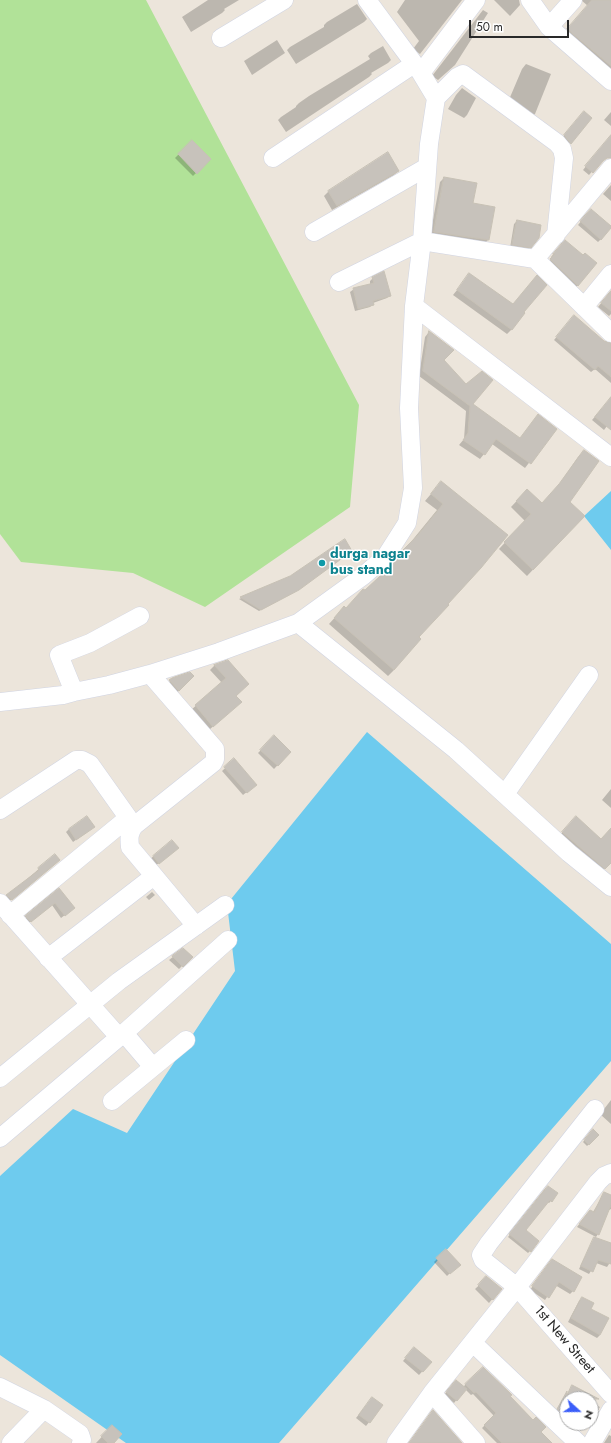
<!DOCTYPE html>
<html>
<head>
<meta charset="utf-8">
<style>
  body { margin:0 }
  #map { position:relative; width:611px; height:1443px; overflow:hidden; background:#ece5db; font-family:Jost,sans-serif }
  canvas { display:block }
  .north { position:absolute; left:559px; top:1391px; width:40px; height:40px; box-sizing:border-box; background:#fff; border:1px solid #a9a9a9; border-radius:50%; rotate:111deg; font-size:11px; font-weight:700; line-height:16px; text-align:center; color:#292929 }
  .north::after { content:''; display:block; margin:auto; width:14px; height:18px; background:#3b5ef9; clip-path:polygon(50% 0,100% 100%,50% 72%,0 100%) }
  .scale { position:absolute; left:469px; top:20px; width:100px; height:18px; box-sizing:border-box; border:2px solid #292929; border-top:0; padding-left:5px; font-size:12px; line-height:14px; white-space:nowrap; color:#292929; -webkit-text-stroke:3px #fff; paint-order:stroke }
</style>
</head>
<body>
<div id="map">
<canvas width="611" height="1443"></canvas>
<div class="north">N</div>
<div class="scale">50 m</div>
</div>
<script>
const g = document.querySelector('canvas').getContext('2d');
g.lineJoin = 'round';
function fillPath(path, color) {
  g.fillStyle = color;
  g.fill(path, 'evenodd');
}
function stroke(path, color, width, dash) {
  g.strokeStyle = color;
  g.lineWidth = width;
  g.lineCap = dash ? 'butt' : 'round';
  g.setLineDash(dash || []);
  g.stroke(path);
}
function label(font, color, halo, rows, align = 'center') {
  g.font = font + ' Jost,sans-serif';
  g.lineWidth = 3;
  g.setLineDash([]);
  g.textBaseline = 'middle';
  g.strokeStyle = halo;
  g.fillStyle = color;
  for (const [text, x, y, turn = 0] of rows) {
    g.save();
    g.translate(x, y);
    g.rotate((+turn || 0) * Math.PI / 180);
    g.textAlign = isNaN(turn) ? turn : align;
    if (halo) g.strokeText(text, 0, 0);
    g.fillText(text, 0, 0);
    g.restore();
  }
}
fillPath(new Path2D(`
  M0 0H146L359 405 350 507 205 607 133 573 21 562 0 534Z`), '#b1e298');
fillPath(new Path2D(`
  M611 491V550L584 516Z
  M367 732 611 944V1061L279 1443H126L0 1355V1176L73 1109 127 1133 235 971 227 904Z`), '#6ecbee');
fillPath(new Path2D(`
  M208 0H239L224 9 225 10 222 13 191 32 182 17Z
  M405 0H462L420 54 413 49 419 41 397 12Z
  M494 0H519L520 5 510 16Z
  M581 0H611V72L565 33 588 6Z
  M357 4 367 19 364 22 296 64 287 50 290 47 324 27V25L327 22Z
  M483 10 488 13 455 65 438 80 432 76Z
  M277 40 285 53 252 75 244 61Z
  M383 46 391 60 388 63 371 73 372 74 369 77 286 132 278 120 281 117 296 107V106L299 103 309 96 370 59 368 56 371 53Z
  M526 64 551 74 535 114 530 118 508 102 522 69Z
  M462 88 476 98 467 115 464 118 448 109 456 95Z
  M611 112V126L604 120Z
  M581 115 591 118 567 146 561 139Z
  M192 141 210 159 193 176 175 158Z
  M604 144H611V150L589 175 583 170Z
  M388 154 398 171 394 175 332 210 324 196 328 192Z
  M444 178 472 204 488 240 484 244 430 236 440 182Z
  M611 185V201L603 194Z
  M588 213 601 239 598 242 578 225Z
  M517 221 530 247 527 250 510 248 514 224Z
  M562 244 578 285 575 288 548 263 553 257H551Z
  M470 274 512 329 507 334 453 295Z
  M373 278 390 295 387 298 373 303V304L370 307 355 311 350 292 354 289 370 284V281Z
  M611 291V314L609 316 598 307Z
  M572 319 603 342 611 344V383L595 369 591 372 554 340Z
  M429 332 443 360 466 385 471 404 520 439 538 416 555 429 525 468 492 444 480 459 459 445 464 439 466 411 419 376 425 337Z
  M611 398V423L610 422 604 430 592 420Z
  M584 451 569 502 584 516 527 576 499 549 525 521 511 507 527 490 542 504 554 492 578 457Z
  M441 482 506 535 417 637 394 670 388 676 329 624 338 614 346 609 388 570 437 510 425 501Z
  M291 577 296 591 259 611 239 599Z
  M227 661 236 706 209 730 191 710 222 683 210 670 214 666Z
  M192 676 176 694 167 684 172 679Z
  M274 737 290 752 274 769 258 753Z
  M234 760 253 787 243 795 222 771Z
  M611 789V808L602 800Z
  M572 822 601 840 611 832V861L600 873 558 837Z
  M69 829 90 830 73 842 66 832Z
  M172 842 174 851 155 866 150 859Z
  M55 855 56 863 8 902 4 899Z
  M59 889 70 911 61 918 52 905 27 924 23 920Z
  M152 892 155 895 149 900 146 897Z
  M183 949 191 957 179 969 169 960Z
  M611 1100V1124L601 1115V1113Z
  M593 1130 598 1135 587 1146 583 1142Z
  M545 1189 551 1201 549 1203 547 1202 524 1230 530 1251 528 1253 508 1237Z
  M604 1193 611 1196V1209L609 1210H608L598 1234 596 1237 577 1227 588 1213 593 1212Z
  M595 1239 611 1245V1261L607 1267 596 1263 589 1274 579 1269 592 1242Z
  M446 1250 459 1264 447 1276 434 1262Z
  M549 1263 573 1291 570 1294 555 1285 545 1300 530 1290Z
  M487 1278 501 1289 489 1303 475 1289Z
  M582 1298 590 1309 600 1335 597 1338 568 1322 579 1301Z
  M411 1351 431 1362 419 1375 403 1361Z
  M483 1368 533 1421 540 1432 550 1443H497L482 1428 494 1416 473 1394 471 1395 465 1389 454 1403 444 1395 453 1384 463 1387Z
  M572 1387 586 1399H567V1422L555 1412Z
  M372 1398 382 1406 366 1426 356 1418Z
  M591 1402 600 1407 592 1418 591 1417Z
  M112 1426V1443H96Z
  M609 1435 611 1436V1443H604Z`), '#0003');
const building = new Path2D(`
  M592 0H611V66L567 29Z
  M584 111 592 118 571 144 564 135Z
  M611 135V158H607L603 161 593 173 585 166Z
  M192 140 211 159 197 174 178 154Z
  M388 152 399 171 337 206 328 191Z
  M444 177 477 183 473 203 495 207 489 240 434 232Z
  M591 209 611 226V228L601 240 580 221Z
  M517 220 541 225 539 238 531 248 512 245Z
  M565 240 583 255 585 253 597 263 578 286 550 259 555 254H553Z
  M384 271 391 296 373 301 374 305 358 309 353 288 374 283 372 277Z
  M469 273 513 304 537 275 547 285 524 312 525 313 512 330 457 290Z
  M611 291V311L601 303Z
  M574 315 604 341 611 343V377L598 366 595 370 556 337Z
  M429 331 454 350 444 360 466 384 482 371 493 380 473 404 520 438 538 414 557 429 531 464 496 439 485 455 463 440 468 433 470 406 423 371Z
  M611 397V430L595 417Z
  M584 450 599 461 570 502 585 516 533 570 504 542 531 514 516 501 527 489 542 503 559 484Z
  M441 481 508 535 481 568 448 604 449 605 419 637 421 639 394 670 334 618 344 606 346 608 363 589 365 590 393 564 399 554 417 536 443 504 431 494Z
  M345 539 352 551 299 590 261 610 240 597 290 576Z
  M228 660 249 684 236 696 242 702 213 727 195 705 226 678 214 665Z
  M190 672 194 676 179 691 169 680 172 678Z
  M274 735 291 752 278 766 260 750Z
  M234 758 257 785 247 793 224 767Z
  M87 816 95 827 76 840 69 829Z
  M576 816 601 839 611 828V863L605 869 562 832Z
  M172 840 179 848 159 864 153 856Z
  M55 854 60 860 12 900 6 895 39 870 38 868Z
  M59 888 75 908 65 916 55 903 31 922 25 916Z
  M183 948 193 957 183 967 172 956Z
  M593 1129 599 1135 589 1145 584 1140Z
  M548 1186 558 1193 552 1202 550 1200 526 1230 539 1241 531 1252 509 1234Z
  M604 1192 611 1195V1205L599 1235 579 1224 590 1210 594 1212Z
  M594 1237 611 1243V1264L598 1260 593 1272 581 1266Z
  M446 1249 461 1265 450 1274 436 1258Z
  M552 1259 582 1277 574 1292 559 1282 549 1298 532 1286Z
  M486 1276 502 1289 493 1300 478 1285Z
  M582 1297 594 1303 591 1309 609 1318 600 1335 571 1318Z
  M414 1347 432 1362 423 1372 405 1358Z
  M483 1367 512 1395 510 1396 533 1420 536 1417 546 1427 541 1432 552 1443H502L484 1425 496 1413 476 1392 474 1393 465 1384Z
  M456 1380 467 1389 457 1401 446 1392Z
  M572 1385 599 1399H567V1418L557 1409 567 1391V1395Z
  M372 1397 383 1405 370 1423 359 1415Z
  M433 1410 462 1443H409Z
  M112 1425 122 1434 114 1443H108L101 1436Z`);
fillPath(building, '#c7c2bb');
stroke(building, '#c7c1b5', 1);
const minor = new Path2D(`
  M530 0 549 27 611 81
  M549 27 573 0
  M221 38 284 0
  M421 73 476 0
  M436 98 457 77 463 74 557 143 562 149 564 158 556 235
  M273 158 414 64
  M314 232 427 167
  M535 259 611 333
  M339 282 422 241 535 259 611 168
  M414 306 611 457
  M584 307 611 274
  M298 623 456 750 569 853 611 887
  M150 674 215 749V759L213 763 134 826C129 833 129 838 130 847L196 926
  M74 692 59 655 90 643 140 616
  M0 702 63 695 74 692 109 685 150 674 219 652 298 623 363 576 386 556 407 523 413 488 409 408 414 306 422 241 429 144 436 98 421 73 367 0
  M505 794 589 675
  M0 810 76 760H82L90 764 134 826
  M0 903 119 1037
  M10 915 128 818
  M48 958 154 876
  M124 1033 153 1067
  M0 1078 119 981 225 905
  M112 1101 186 1040
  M595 1109 489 1243 481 1255 483 1260 517 1287 611 1394
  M0 1138 124 1033 228 940
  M473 1343 578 1443
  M0 1387 44 1409 80 1434 82 1440 81 1443
  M432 1393 476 1443
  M11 1443 44 1409
  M396 1443 432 1393 517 1287 598 1182 604 1176 611 1173
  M592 1443 611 1410`);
stroke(minor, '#d0d4e2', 19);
stroke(minor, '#fff', 18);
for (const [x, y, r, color] of [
  [322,563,4,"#0f9aa8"]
]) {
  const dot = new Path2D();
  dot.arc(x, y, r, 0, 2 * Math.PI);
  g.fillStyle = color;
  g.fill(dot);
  stroke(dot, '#fff', 1.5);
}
label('bold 14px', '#0d838f', '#fff', [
  ["durga nagar",330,555],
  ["bus stand",330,571]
], 'left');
label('14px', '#292929', '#fff', [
  ["1st New Street",564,1340,49]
]);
</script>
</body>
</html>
